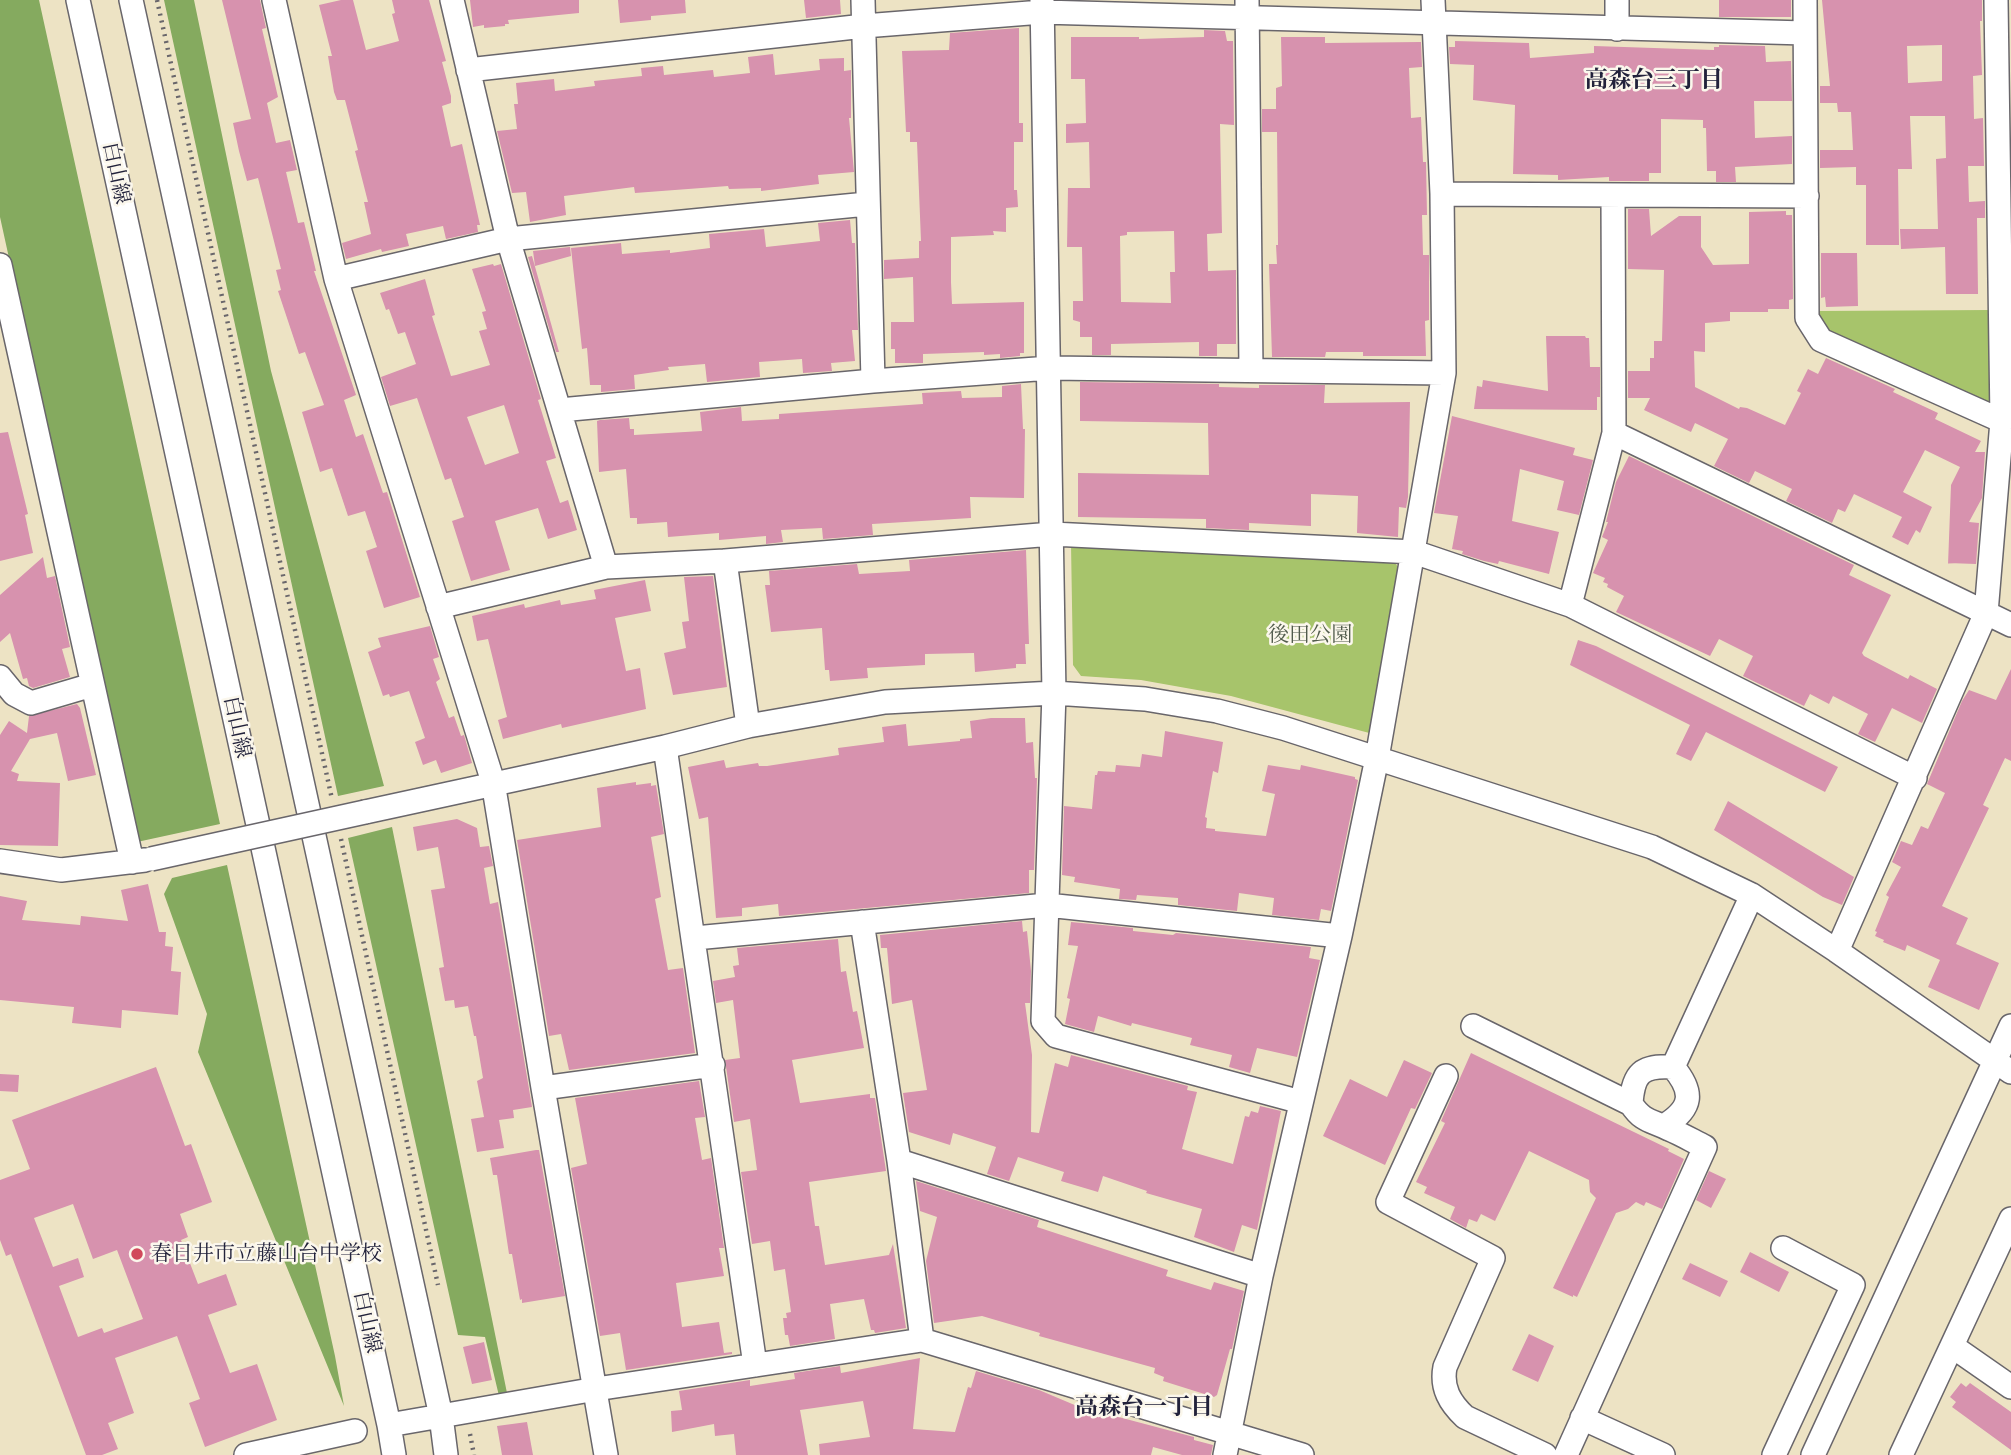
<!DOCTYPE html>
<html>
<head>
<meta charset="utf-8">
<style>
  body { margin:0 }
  canvas { display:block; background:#ede3c4 }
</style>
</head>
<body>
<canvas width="2011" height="1455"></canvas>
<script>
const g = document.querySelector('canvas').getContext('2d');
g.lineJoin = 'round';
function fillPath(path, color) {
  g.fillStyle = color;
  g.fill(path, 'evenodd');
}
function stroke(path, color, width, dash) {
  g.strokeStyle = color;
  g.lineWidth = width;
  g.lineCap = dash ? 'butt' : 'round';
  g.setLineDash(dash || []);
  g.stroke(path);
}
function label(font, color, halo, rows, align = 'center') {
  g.font = font + ' "Libre Caslon Text","Noto Serif JP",serif';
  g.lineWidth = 5;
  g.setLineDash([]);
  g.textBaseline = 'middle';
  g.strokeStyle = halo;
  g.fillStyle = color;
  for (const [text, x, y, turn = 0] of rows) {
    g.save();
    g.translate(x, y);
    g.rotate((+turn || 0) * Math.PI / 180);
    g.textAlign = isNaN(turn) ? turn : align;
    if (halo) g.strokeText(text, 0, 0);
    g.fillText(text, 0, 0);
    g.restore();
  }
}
fillPath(new Path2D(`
  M1991 310 1993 399 1983 406 1825 330 1819 320V311Z
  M1071 544 1393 561 1400 569 1373 734 1231 696 1141 680 1081 676 1073 665Z`), '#a7c46b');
fillPath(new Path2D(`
  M0 0H39L220 824 137 842 0 217Z
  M164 0H194L271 371 384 786 338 796Z
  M392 827 507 1393 499 1396 485 1337 458 1335 348 838Z
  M227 865 335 1356 344 1406 198 1052 207 1014 164 894 172 878Z`), '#85aa5f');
fillPath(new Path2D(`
  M222 0H260L266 28 262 29 278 97 267 103 276 143 290 140 297 170 286 172 298 223 304 222 316 271H314L356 395 344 400 356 437 363 434 383 493 387 492 420 597 384 608 366 551 377 547 365 511 348 516 332 468 320 472 302 412 324 405 305 352 299 354 278 291 281 290 276 270 281 269 258 178 247 181 239 151 233 123 251 119Z
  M341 0H353L366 50 399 41 392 14 395 13 392 0H429L446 61 442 62 451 96V103L442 106 451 147 462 144 480 225H477L478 232 446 239 443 226 406 234 409 246 382 252 381 249 346 259 342 243 371 234 364 202H368L355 151 358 150 345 100H337L334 92 328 56H332L319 5Z
  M470 0H579V13L508 20 509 24H505V26L484 28V25L473 27Z
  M618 0H685L686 13 651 16V20L620 23Z
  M804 0H840L841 14 806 18Z
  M1719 0H1791V17H1719Z
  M1822 0H1982V21H1980L1982 75 1973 76 1974 119 1983 118 1984 166H1968L1969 202 1985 201V218H1977L1978 294H1946L1945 247 1901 249 1900 229H1938L1936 159 1946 158 1945 116H1910L1912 169H1898L1899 245H1866V185H1856V167L1820 168V150H1853L1851 112H1838L1837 103H1820V86H1830ZM1942 45V81L1908 83 1907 46Z
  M1019 28V123H1023V142H1014V190H1017L1018 207 1006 208V232L993 231 994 235 951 237V282L952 304 1024 302V353H1020V356L1000 358V354L984 355V352L923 354V363H895V349H891V322H914L913 277 884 279V260L919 258V241H921L917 142H910V132H906L902 51 949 50 950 33Z
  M1204 30 1225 31 1227 41H1233L1234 125 1220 124 1222 233 1207 234 1208 271 1236 270V344H1217V356H1199V342L1111 344V355H1092V337H1080V322L1073 320V301H1083L1082 247H1067L1068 188H1090L1089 142 1066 143V124L1086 123 1085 79H1071V37H1139V39L1204 37ZM1174 231 1175 272H1170L1171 303 1121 302 1120 236 1127 235V232Z
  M1281 37H1325V43L1421 42 1422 67 1409 68 1411 118 1421 117 1423 162H1426L1427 215H1422L1423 255H1429V320L1425 321 1426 356H1363V352H1326L1325 357H1272L1269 264H1277L1276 245H1278L1277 132H1262V109H1276V88L1282 86Z
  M1455 41 1529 43 1530 58 1594 53V46L1714 50V47H1719V45L1765 46 1766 62 1791 61 1792 101H1754L1755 138 1792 136V164L1735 167 1736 182H1716V171H1707L1706 128H1703V120L1661 119V173H1649V181H1609V177L1558 180V175L1513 174 1515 105 1473 100 1474 65 1450 64 1449 47H1455Z
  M773 54 775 75 820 70 819 59 844 58V71L851 70V118H849L854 172 818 175 819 184 761 191V188L729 189 728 186 635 193 634 187 564 196 566 215 530 222 526 192 512 193 497 131 517 129 514 104H518L516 83 554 79 555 91 595 86 594 81 642 76 641 68 663 66 664 75 713 70 714 77 750 73 748 57Z
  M1628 209H1649L1651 236 1679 216H1701V247L1713 265 1749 264V212L1786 211V215H1792L1793 299 1789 300V309H1768V312H1730V321L1705 323V352L1694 351 1695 387 1739 409 1740 407 1747 408 1785 425 1801 393 1797 391 1808 369 1818 374 1826 358 1895 389 1893 392 1938 413 1935 419 1981 441 1975 452H1985L1982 498 1969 522 1979 523 1976 564 1948 563V565L1951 485 1960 467 1925 450 1903 492 1932 507 1920 533 1916 530 1908 545 1892 537 1902 517 1854 494 1845 512 1838 509 1832 523 1786 501 1792 489 1755 471 1749 483 1714 466 1728 439 1695 423 1691 432 1644 410 1650 398H1628V371H1650V358H1654V341H1662L1664 270 1628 269Z
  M850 220 852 243H855L858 330H852L855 361 831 363 832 371 803 373 802 359 759 362 760 377 707 382 705 364 668 367 669 370 634 375 635 389 601 392V385H590L587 348 582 349 571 248 621 243 622 254 670 250V253L710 248 709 234 764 229 766 247 820 241 818 223Z
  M570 247 571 256 535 266 533 251Z
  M1821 253H1857L1858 306 1826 307 1825 297 1821 298Z
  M532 256 559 352H556L528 257Z
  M493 264 494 266 501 264 541 399 538 400 556 458 546 461 560 503 568 500 577 530 548 539 538 508 495 521 510 570 471 581 452 521 464 517 451 478 445 480 417 398 390 406 381 377 416 364 405 332 398 334 389 309 386 310 380 293 425 279 435 315 432 316 451 376 456 375 490 365 479 331 487 329 482 312 486 311 472 269ZM504 405 519 453 485 465 467 417Z
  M1546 336H1585L1586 338H1589L1590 367H1600V397H1597V410L1474 409 1477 386 1482 387 1483 380 1548 391Z
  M1080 382 1219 384V387L1259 388V385H1325L1324 403 1410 402 1408 497 1406 508 1399 507 1398 537 1357 533 1358 496 1311 494V526L1249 523V530L1206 528V519L1078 517V473L1209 475 1208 423 1080 421Z
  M1021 384 1023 429H1025L1024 498 970 497 971 518 872 524 873 535 823 539 822 528 781 530 783 542 766 544V536L719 540V533L668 537 667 522 637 524V518H630L626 469 599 472 597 421 600 420 629 418 630 429H634V435L702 431 700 412 741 407 742 421 779 419V414L923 404 922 393 961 391 962 398 1002 397V386Z
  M1452 416 1575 448 1573 455 1593 460 1579 515 1557 510 1564 481 1520 469 1512 521 1559 532 1549 574 1499 561 1498 564 1484 561 1462 554 1463 551 1452 549 1458 516 1434 513Z
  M8 432 28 514 25 515 33 553 0 561V433Z
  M1629 456 1854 565 1849 575 1891 595 1862 653 1864 656 1908 679 1910 675 1937 689 1922 723 1892 708 1875 742 1858 734 1868 714 1833 696 1829 704 1810 694 1804 706 1743 676 1753 656 1719 639 1710 656 1616 612 1624 596 1607 587 1608 584 1603 582 1605 578 1593 573 1608 540 1602 537 1608 522H1606L1616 482Z
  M1026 550 1029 644H1025L1026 664H1016V668L975 672 974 653 925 654V665L867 668 868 678 830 681 829 670H825L822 628 771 632 765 585H770L769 571 857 564 859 574 910 571 909 560Z
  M43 557 47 578 55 576 70 647 62 649 70 677 33 688 29 686 27 678 23 679 10 633 0 642V595Z
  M713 576 727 687 673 695 664 653 686 648 682 622 689 621 684 577Z
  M645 580 651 611 615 618 626 671 640 668 646 709 562 728 561 724 503 739 498 720 507 717 488 639 477 641 472 616 524 604 525 608 560 600 561 605 596 599 594 590Z
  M430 626 439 657 433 659 440 679 436 682 449 718 454 716 461 736 464 735 472 763 441 773 436 760 423 765 415 742 425 738 409 691 390 697 389 694 383 696 368 652 381 647 378 638Z
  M1578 640 1596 646 1838 767 1825 792 1706 732 1691 761 1676 754 1690 725 1570 665Z
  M2011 669V761L2005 758 1983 805 1989 808 1942 906 1968 918 1956 944 1999 963 1979 1010 1928 987 1940 960 1907 945 1905 951 1883 942 1884 940 1875 936 1877 932 1875 931 1889 897 1886 895 1901 867 1892 862 1901 841 1912 845 1921 826 1928 829 1945 793 1927 784 1962 701 1969 690 1996 700Z
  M77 704 80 708 96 775 68 781 57 733 30 739 11 771 19 774 17 781 60 783 58 846 0 845V735L9 721 27 733 29 716Z
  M991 718H1025L1026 743 1033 742 1035 778H1037L1034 870H1029V893L779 916 778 904 742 908V916L716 918 708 817 699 819 688 767 724 760 726 768 758 763 759 766H767L839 755 838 748 884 742 882 727 906 724 908 746 960 741V739L972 738 970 721Z
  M1165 731 1223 742 1218 773 1213 771 1205 817 1207 818 1206 828 1215 829V831L1266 836 1275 794 1262 791 1268 765 1300 770 1301 765 1355 777V779L1358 780 1331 911 1321 909 1319 920 1272 915 1274 898 1239 893 1237 911 1178 905V898L1137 895 1136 900 1119 899 1120 889 1074 882 1075 877 1062 875 1064 806 1092 809 1095 775H1097L1098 771 1115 772 1116 765 1140 767 1142 754 1162 757Z
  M636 782V785L651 783V786L656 785 664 834 651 837 661 897 655 899 668 970 683 968 695 1053 569 1070 561 1034 549 1036 517 840 601 827 597 788Z
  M1728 801 1854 877 1842 905 1823 897 1714 830Z
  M457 819 477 828 480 847 489 846 493 866 484 868 490 904 498 902 532 1107 513 1110 514 1118 499 1120 504 1148 477 1152 471 1119 484 1117 477 1081 483 1078 476 1036H474L468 1006 455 1008 454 1000 445 1001 439 968 444 967 431 890 445 888 438 847 417 851 413 827Z
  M148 884 159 932H166L165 946 173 947 171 971 181 972 178 1015 122 1010 121 1028 72 1023 74 1007 0 1000V896L27 901 22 920 80 925 81 916 128 921 121 890Z
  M1022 921 1023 932 1027 931 1031 971 1030 1003H1025L1032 1055 1031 1132 1039 1133 1055 1063 1068 1067 1071 1055 1188 1086 1187 1090 1197 1092 1182 1149 1233 1164 1245 1116 1249 1117 1251 1111 1258 1113 1260 1106 1281 1111 1257 1230 1242 1225 1234 1252 1194 1237 1202 1209 1146 1193 1147 1191 1103 1176 1098 1192 1061 1181 1064 1172 1018 1157 1009 1181 987 1174 996 1147 953 1133 950 1145 909 1132 903 1093 927 1090 912 1000 892 1004 887 948H881L880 935Z
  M1071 922 1133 928V931L1173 935 1176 933 1311 947 1309 958 1320 960 1297 1057 1257 1048 1250 1073 1229 1067 1232 1055 1190 1045 1192 1038 1132 1023 1131 1026 1098 1016 1094 1032 1065 1024 1070 999 1067 998 1078 946 1068 945Z
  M838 939 841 972 846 971 853 1012 857 1011 864 1048 792 1060 800 1103 870 1094V1098H875L886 1171 809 1182 815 1226H819L825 1265 889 1255 893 1244 906 1328 875 1333 874 1330H871L864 1299 830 1304 835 1339 790 1346 788 1335H785L783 1318H787L786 1313 791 1312 785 1269 774 1271 770 1241 752 1244 741 1172 757 1170 750 1119 734 1122 725 1060 740 1058 733 1000 716 1003 713 981 735 977 733 966 739 965 737 948Z
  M1471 1053 1669 1149 1668 1151 1684 1159 1662 1209 1646 1202 1644 1206 1636 1202 1628 1209 1616 1213 1577 1297 1573 1295V1297L1553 1288 1596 1198 1590 1192 1589 1180 1529 1151 1495 1221 1481 1214 1477 1222 1469 1219 1466 1228 1450 1219 1455 1207 1424 1193 1427 1187 1416 1182 1445 1123 1441 1121Z
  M1404 1060 1432 1073 1415 1109 1411 1108 1385 1165 1323 1136 1350 1079 1387 1097Z
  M156 1067 185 1146 191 1144 212 1202 180 1214 188 1237 181 1240 198 1284 226 1274 237 1305 208 1315 230 1373 257 1364 277 1420 205 1447 189 1403 200 1399 177 1336 115 1358 134 1413 108 1423 118 1449 102 1455H86L11 1254 6 1256 0 1240V1180L30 1169 12 1120ZM73 1204 93 1259 117 1250 143 1319 104 1333 102 1328 78 1337 59 1286 84 1277 78 1258 53 1267 34 1218Z
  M0 1074 19 1075 18 1092 0 1091Z
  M699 1081 705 1117 695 1118 702 1160 711 1158 724 1248H719L724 1276 676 1283 682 1327 719 1322 724 1353 732 1352V1354L626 1370 620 1333 600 1336 571 1168 587 1164 575 1098Z
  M536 1150H539L565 1296 522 1303V1299L520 1300 512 1254H509L497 1175H493L490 1158Z
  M1709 1171 1726 1179 1711 1208 1696 1200Z
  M916 1181 1039 1220 1037 1227 1168 1270 1166 1276 1211 1290 1214 1282 1244 1291 1232 1349H1230L1217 1395 1214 1397 1163 1381 1164 1377 1154 1373 1155 1368 1039 1336 1040 1333 982 1316 934 1323 926 1261 937 1217 920 1211Z
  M1750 1252 1789 1272 1779 1292 1740 1272Z
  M1690 1263 1728 1281 1720 1297 1682 1279Z
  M1529 1334 1554 1346 1538 1382 1512 1370Z
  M484 1342 492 1380 472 1384 463 1347Z
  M920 1358 913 1429 955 1432 968 1387 971 1388 976 1371 1039 1390 1077 1406 1194 1437V1440L1213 1445 1211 1455H1182L1153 1447 1151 1455H820L819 1444 870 1437 863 1401 800 1410 808 1455H736L734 1434 715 1436 714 1424 672 1432 671 1411 682 1410 679 1391 750 1380V1386L795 1379 794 1373 840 1366 841 1373Z
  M1961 1383 1966 1387 1970 1383 2011 1412V1450L1952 1407 1956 1402 1950 1397Z
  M527 1422 533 1455H502L497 1426Z`), '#d792ae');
const minor = new Path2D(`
  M78 0 389 1425 394 1455
  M131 0 441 1416 446 1455
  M274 0 336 279 493 782 543 1088 606 1455
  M452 0 508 239 606 567
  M863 0 873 381
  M1042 0 1054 693 1043 1021 1056 1036 1301 1102
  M1247 0 1251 369
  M1805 0 1807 318 1821 340 2002 421
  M1617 29V0
  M468 70 864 26 1042 12 1805 33
  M1442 194 1807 196
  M0 265 132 862
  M336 279 508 239 867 204
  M560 410 873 381 1050 368 1444 373
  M1614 433 2011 625
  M725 561 748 726
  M1570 605 1614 433 1613 197
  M438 607 606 567 725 561 1052 534 1414 552 1570 605 1915 778
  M0 677 14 694 31 703 92 685
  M665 747 755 1365
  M365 812 665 747 748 726 885 702 1054 693 1145 699 1217 711 1283 728 1652 847 1752 895 1837 951 2011 1072
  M0 861 61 870 145 860
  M862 922 899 1161 922 1340
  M695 938 1047 905 1340 936
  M1837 951 1986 613 2002 421 1996 0
  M1473 1026 1631 1104C1643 1122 1651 1120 1669 1129 1681 1134 1693 1141 1705 1147L1566 1455
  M1446 1076 1388 1202 1493 1258 1445 1367C1441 1388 1450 1403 1465 1417L1545 1455
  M543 1088 713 1065
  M1631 1104C1633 1073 1642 1065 1673 1067L1752 895
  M1664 1126C1693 1108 1694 1092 1673 1067
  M899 1161 1261 1276
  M1952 1346 2011 1387
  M1582 1418 1663 1455
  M389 1425 596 1389 922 1340 1302 1455
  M246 1455 355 1431
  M1225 1455 1261 1276 1340 936 1377 758 1444 373 1442 194 1433 0
  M1774 1455 1853 1285 1783 1248
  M1813 1455 2011 1026
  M1901 1455 2011 1219`);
stroke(minor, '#69666b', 26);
stroke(new Path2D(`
  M157 0 332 799
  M341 839 438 1285
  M470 1434 474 1455`), '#69666b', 4.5, [2, 5]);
stroke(minor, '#fff', 23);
const minorBridge = new Path2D(`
  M151 859 365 812`);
stroke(minorBridge, '#69666b', 26, []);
stroke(minorBridge, '#fff', 23);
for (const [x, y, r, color] of [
  [137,1254,7,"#d1495b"]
]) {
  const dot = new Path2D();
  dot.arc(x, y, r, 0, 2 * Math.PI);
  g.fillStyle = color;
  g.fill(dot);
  stroke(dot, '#fbf7ec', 2.5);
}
label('21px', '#22223b', '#fbf7ec', [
  ["白山線",116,173,78],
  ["白山線",237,727,78],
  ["白山線",367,1322,78]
]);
label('21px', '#515b4c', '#fbf7ec', [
  ["後田公園",1310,635]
]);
label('21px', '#22223b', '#fbf7ec', [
  ["春日井市立藤山台中学校",151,1254]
], 'left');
label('bold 23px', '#22223b', '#fbf7ec', [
  ["高森台三丁目",1654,80],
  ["高森台一丁目",1144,1407]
]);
</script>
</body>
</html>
